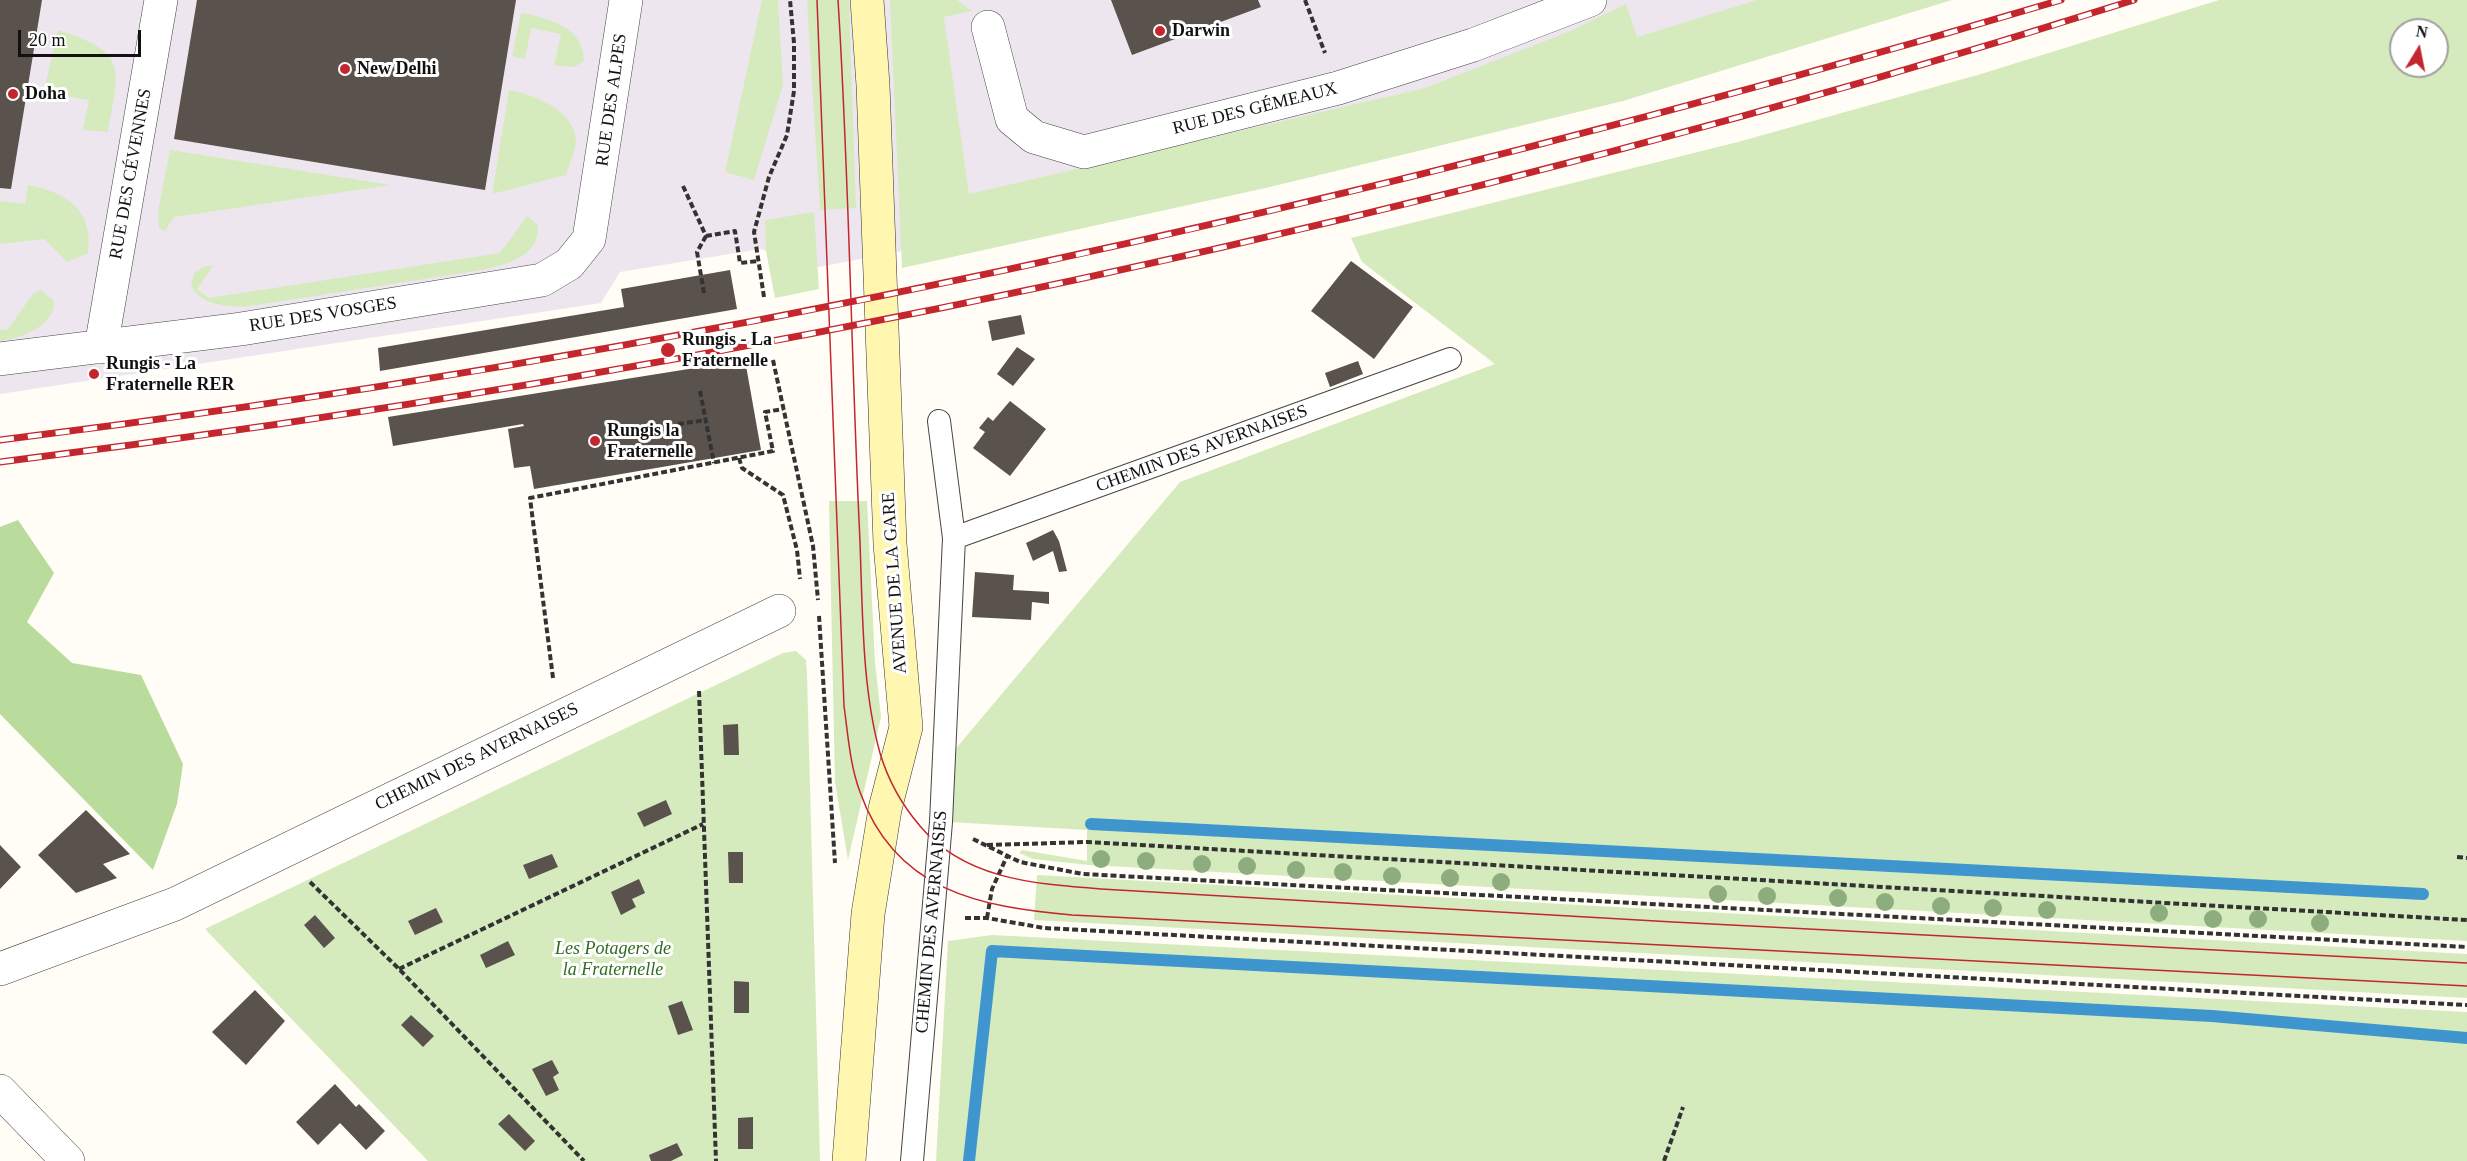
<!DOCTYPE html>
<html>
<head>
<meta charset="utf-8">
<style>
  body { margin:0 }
  #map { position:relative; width:2467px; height:1161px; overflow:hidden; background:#fffdf5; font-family:Georgia,serif }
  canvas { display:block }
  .north { position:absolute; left:2389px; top:18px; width:60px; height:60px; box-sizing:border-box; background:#fff; border:2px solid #a0a0a0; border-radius:50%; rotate:10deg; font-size:16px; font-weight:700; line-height:24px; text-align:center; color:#111 }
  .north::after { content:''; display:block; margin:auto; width:21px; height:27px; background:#c4262e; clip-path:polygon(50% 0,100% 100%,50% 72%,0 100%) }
  .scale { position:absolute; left:18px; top:30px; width:123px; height:27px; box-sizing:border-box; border:3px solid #111; border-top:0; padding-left:8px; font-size:18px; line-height:21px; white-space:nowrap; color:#111; -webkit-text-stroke:4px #fff; paint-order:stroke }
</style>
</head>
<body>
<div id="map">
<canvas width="2467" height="1161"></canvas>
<div class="north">N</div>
<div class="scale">20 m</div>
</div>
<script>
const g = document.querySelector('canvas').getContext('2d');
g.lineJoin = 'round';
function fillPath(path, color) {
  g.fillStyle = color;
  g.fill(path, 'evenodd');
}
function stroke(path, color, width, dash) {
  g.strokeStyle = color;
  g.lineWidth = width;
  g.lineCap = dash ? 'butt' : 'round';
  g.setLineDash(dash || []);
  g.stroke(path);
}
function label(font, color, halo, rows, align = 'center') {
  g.font = font + ' Georgia,serif';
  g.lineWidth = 6;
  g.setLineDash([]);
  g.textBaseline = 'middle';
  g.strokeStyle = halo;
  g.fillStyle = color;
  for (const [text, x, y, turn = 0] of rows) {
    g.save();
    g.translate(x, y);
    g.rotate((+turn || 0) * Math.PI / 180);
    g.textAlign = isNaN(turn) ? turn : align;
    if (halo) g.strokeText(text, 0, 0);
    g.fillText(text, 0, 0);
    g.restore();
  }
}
fillPath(new Path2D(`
  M0 0H1839L902 251 819 267 760 249 620 272 601 303 0 394Z`), '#eee6ef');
fillPath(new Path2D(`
  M762 0H778L783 85 754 180 725 172Z
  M807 0H849L856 208 820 210Z
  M890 0H957L972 11 944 17 969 194 1425 88 1568 32 1626 4 1637 37 1757 0H1952L1623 101 1270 187 902 268Z
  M2219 0H2467V941L1089 865 1033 859 1019 853 1022 850 1087 861V830L949 822 953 752 1180 482 1495 364 1362 262 1351 238 1738 142 1981 74ZM2401 30H2437V66H2401Z
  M521 13C547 17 585 28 584 61L574 67 554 65 561 34 531 28 525 59 512 56Z
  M58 30C129 52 119 69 108 132L83 130 89 100 47 93 44 90Z
  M509 90C535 95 576 110 576 143 575 152 569 165 566 175L492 194Z
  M170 150 391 185 174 217 165 231 159 228 158 211Z
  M28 185C67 192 94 211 88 253L67 262 44 239 0 244V201L25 204Z
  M814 212 819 289 775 298 766 251 765 220Z
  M527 216 538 225C539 255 514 261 489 269L244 307C224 306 201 305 191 286L194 273 205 266H213L197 289 209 298 500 253Z
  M41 290 54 301C55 326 22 338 0 341V330L8 329 33 294Z
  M829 501H867L875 662 881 717 848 860 835 782Z
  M796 651 806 660 807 674 820 1161H428L205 929 783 653Z
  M1037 875 2467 954V998L1034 920Z
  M992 935 2467 1012V1161H936L948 941Z`), '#d5ebbd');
fillPath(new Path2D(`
  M18 520 54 573 27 622 72 663 141 675 183 764 177 804 153 870 0 714V527Z`), '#b9dc9c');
stroke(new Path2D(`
  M1091 824 2423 894
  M969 1161 992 951 2212 1016 2467 1038`), '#3f96cf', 12);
fillPath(new Path2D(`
  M0 0H42L11 189 0 188Z
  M197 0H516L485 190 174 139Z
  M1111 0H1258L1261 7 1132 55Z
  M1351 261 1413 307 1374 359 1311 311Z
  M730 270 737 309 380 371 378 348 624 307 621 289Z
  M1021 315 1025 334 992 341 988 321Z
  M1017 347 1035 359 1013 386 997 374Z
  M745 360 761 450 534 489 530 466 514 468 508 429 524 426 523 424 393 446 388 417Z
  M1358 361 1363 374 1330 387 1325 373Z
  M1010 401 1046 429 1010 476 973 448 985 432 979 428 988 417 993 421Z
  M1053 530 1059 541 1067 571 1059 572 1053 551 1033 561 1026 543Z
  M975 572 1014 575 1013 590 1049 592V604L1032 602 1031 620 972 617Z
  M738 724 739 755H724L723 725Z
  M666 800 672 814 644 827 637 813Z
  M86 810 130 854 103 864 117 878 76 893 38 855Z
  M0 845 21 867 0 889Z
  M728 852H743V883H729Z
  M552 854 558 867 529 879 523 865Z
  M639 879 645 893 632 899 636 907 621 915 611 892Z
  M436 908 443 922 415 935 408 921Z
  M315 915 335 938 324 948 304 925Z
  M508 941 515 955 486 968 480 955Z
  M734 981 749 982V1013H734Z
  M255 990 285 1021 246 1065 212 1032Z
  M682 1001 693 1030 678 1035 668 1006Z
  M411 1015 434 1036 423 1047 401 1025Z
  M552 1060 559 1073 553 1077 559 1090 546 1096 532 1069Z
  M335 1084 356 1107 359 1104 385 1131 366 1150 340 1123 318 1145 296 1122Z
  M509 1114 535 1141 525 1151 498 1124Z
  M753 1117V1149H738V1118Z
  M677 1143 683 1155 671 1161H651L649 1155Z`), '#5a524d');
const service = new Path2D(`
  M954 538 1450 359
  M912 1161 941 822 954 538 939 421`);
const minor = new Path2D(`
  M988 27 1012 119 1034 137 1084 152 1338 88 1473 45 1590 0
  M101 347 161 0
  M0 359 241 329 542 280 569 264 589 239 626 0
  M0 969 175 904 779 611
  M0 1091 68 1161`);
const secondary = new Path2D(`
  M849 1161 868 914 885 809 906 727 890 544 873 85 867 0`);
stroke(service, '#444', 24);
stroke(minor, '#444', 34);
stroke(secondary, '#333', 34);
stroke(new Path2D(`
  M1305 0 1325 53
  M683 186 706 236
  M706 236 735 231 740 263 758 261
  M704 293 697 252 706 236
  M764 297 754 232 769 177 787 135 794 91V43L790 0
  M773 360 813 546 818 600
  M700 391 714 463
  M678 424 706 420
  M739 458 742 468 783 495 797 550 800 579
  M819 616 835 863
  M553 678 530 498 773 451 765 412 783 409
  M699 691 716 1161
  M973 839 1020 862 1083 874 2467 947
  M987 845 1087 842 2467 920
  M2457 857 2467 858
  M310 882 399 969 584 1161
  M965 918H987L1044 928 2467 1005
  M987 918 992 889 1008 854
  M399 969 703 824
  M1664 1161 1683 1107`), '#333', 4, [6, 3]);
stroke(service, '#fff', 22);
stroke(minor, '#fff', 33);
stroke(secondary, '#fff6b0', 33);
stroke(new Path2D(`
  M817 0 844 706C848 735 850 765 860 792 895 891 980 907 1072 915L2467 986
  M838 0C849 173 851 347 859 520 863 595 860 682 880 753 888 780 902 805 920 826 965 880 1037 884 1101 889L1673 922 2467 963`), '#c4262e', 1.5);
const rail = new Path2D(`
  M0 440C699 354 1387 200 2061 0
  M0 462C720 372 1443 219 2134 0`);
stroke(rail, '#c4262e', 7);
stroke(rail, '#fff', 4.5, [14]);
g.fillStyle = '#8dad7f';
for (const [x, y] of [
  [1101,859],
  [1146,861],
  [1202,864],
  [1247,866],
  [1296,870],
  [1343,872],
  [1392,876],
  [1450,878],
  [1501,882],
  [1718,894],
  [1767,896],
  [1838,898],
  [1885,902],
  [1941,906],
  [1993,908],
  [2047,910],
  [2159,913],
  [2213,919],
  [2258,919],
  [2320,923]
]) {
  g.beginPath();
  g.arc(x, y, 9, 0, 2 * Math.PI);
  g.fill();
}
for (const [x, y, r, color] of [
  [1160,31,6,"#c4262e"],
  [345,69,6,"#c4262e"],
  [13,94,6,"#c4262e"],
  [668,350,8,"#c4262e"],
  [94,374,6,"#c4262e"],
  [595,441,6,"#c4262e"]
]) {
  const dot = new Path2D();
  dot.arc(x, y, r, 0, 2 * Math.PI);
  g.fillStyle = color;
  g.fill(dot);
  stroke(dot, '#fff', 2);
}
label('bold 18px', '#111', '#fff', [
  ["Darwin",1172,31],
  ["New Delhi",357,69],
  ["Doha",25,94],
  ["Rungis - La",682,340],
  ["Fraternelle",682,361],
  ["Rungis - La",106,364],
  ["Fraternelle RER",106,385],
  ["Rungis la",607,431],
  ["Fraternelle",607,452]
], 'left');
label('18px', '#111', '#fff', [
  ["RUE DES ALPES",612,100,-82],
  ["RUE DES GÉMEAUX",1255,109,-14],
  ["RUE DES CÉVENNES",131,174,-80],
  ["RUE DES VOSGES",323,315,-9],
  ["CHEMIN DES AVERNAISES",1202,449,-20],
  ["AVENUE DE LA GARE",895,583,-94],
  ["CHEMIN DES AVERNAISES",477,757,-26],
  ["CHEMIN DES AVERNAISES",932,922,-85]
]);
label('italic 18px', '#2f6b1f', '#fff', [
  ["Les Potagers de",613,949],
  ["la Fraternelle",613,970]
]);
</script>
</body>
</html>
